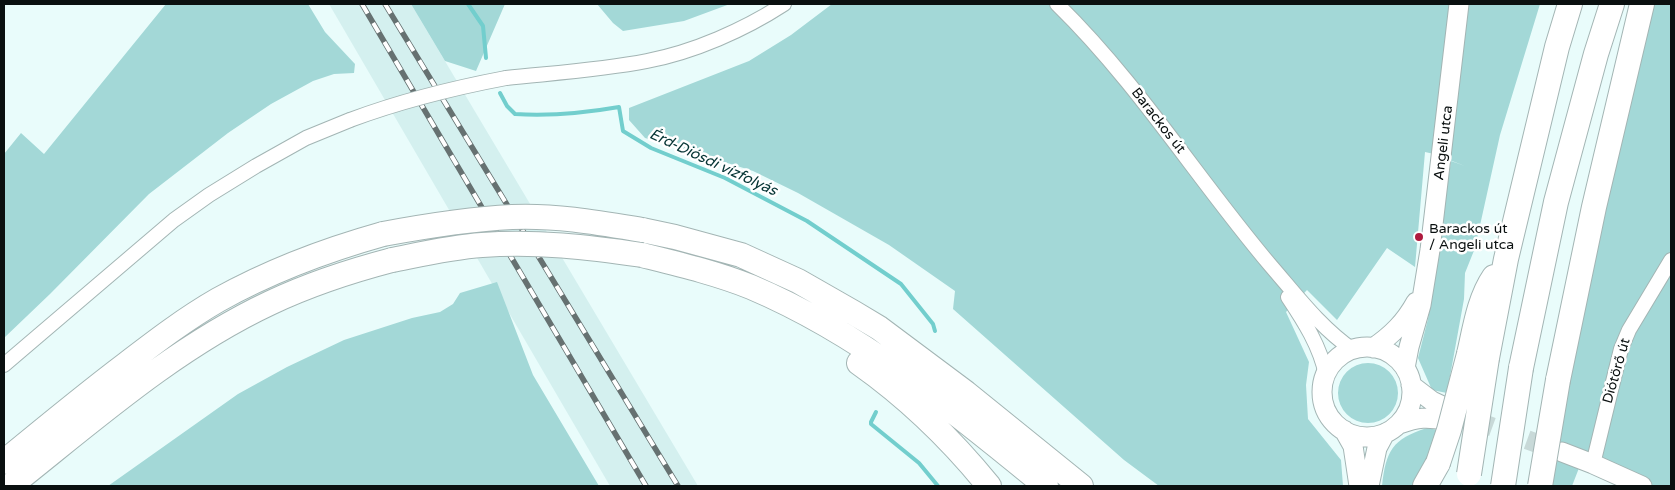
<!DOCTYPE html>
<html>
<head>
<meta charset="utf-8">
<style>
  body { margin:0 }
  #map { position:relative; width:1675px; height:490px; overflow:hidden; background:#e9fcfb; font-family:"Varela Round",sans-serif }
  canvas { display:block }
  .frame { position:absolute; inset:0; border:5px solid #0a1010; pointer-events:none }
</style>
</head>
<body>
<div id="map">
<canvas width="1675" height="490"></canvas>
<div class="frame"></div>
</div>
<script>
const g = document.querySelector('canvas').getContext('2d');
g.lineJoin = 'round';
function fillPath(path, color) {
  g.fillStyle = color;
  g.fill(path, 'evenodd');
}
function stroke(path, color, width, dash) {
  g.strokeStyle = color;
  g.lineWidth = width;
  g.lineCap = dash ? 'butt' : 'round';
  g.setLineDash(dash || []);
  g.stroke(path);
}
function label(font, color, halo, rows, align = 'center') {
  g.font = font + ' "Varela Round",sans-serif';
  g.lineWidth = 5;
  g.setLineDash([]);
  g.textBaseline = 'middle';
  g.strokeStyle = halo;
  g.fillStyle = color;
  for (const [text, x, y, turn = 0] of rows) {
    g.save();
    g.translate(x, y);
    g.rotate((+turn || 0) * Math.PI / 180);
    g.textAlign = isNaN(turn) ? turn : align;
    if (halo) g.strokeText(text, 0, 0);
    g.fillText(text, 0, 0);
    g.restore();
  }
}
fillPath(new Path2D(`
  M329 4H411L698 486H610Z`), '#d4f0ef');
fillPath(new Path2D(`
  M166 4H308L325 32 355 64 354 73 334 74 313 81 271 104 228 133 149 194 50 294 4 338V154L21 133 44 154Z
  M411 4H507H505L476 71 445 61Z
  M597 4H730L684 21 623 31 613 23Z
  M832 4H1540L1500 135 1475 248 1465 273 1464 299 1447 393 1432 390 1418 358 1428 319 1451 161 1465 166 1434 154 1425 152 1415 267 1387 248 1337 320 1307 290 1286 312 1309 362 1306 385 1308 419 1341 460 1343 486H1159L1124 460 953 309 955 291 889 245 798 193 753 171 670 145 645 138 629 120V108L749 61 791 35Z
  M1650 4H1671V486H1618L1579 468 1572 486H1547L1581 296Z
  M497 282 533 375 599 486H108L238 394 287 367 344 340 412 318 440 312 453 304 460 293Z
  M1338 393a30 30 0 1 1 60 0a30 30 0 1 1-60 0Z
  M1427 428 1438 430 1434 446 1413 486H1382C1386 451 1392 439 1427 428Z`), '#a3d8d7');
stroke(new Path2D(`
  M468 4 483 26 486 58
  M500 93 507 106 515 114C549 116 585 113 619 107L623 131 651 148 725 178 807 221 901 284 933 324 935 331
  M876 412 871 422V424L919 463 938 486`), '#72cecd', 4);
stroke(new Path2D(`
  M1449 409 1487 425 1558 451`), '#c8d9d8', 19, [19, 9]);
const street = new Path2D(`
  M1057 4C1138 83 1198 180 1271 266 1297 296 1320 327 1353 350
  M506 78C553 73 601 70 647 61 694 52 744 30 784 4
  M1288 297C1304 321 1320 346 1326 375
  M4 365 174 220 209 195 256 166 306 138 350 120
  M1593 464 1621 349 1629 330 1671 260`);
const secondary = new Path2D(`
  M1322 392a45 45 0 1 1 90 0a45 45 0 1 1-90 0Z
  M1373 348C1392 335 1405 322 1416 302
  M1405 368 1409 347 1421 305 1430 250 1459 4
  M1411 385 1432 401 1449 409
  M1399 424C1419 417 1426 417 1446 420
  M1344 430 1353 446 1359 486
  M1562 452 1593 464 1642 486
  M1369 486 1377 448 1385 433`);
const highway = new Path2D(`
  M642 230 675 237 741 255 798 281 854 313 879 328 966 393 1081 486
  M642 255C678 264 716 273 751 287 860 333 955 411 1046 486
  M1469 354C1475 328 1479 299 1494 277
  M1487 358 1506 259 1557 47 1570 4
  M859 363C910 399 950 438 989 486
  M1521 368 1556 202 1596 54 1612 4
  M1558 380 1594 207 1642 4
  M4 462C44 429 84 396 125 365 155 342 185 319 218 300 270 271 326 250 383 234
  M10 486C92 421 174 348 270 303 310 284 350 271 392 260
  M1425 486 1438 463`);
stroke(street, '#a3b5b4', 16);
stroke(secondary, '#a3b5b4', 21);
stroke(highway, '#a3b5b4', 26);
stroke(street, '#fff', 14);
stroke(secondary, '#fff', 19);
stroke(highway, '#fff', 24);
const rail = new Path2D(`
  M362 4 646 486
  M385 4 678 486`);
stroke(rail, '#667171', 5.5);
stroke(rail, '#fff', 4, [11]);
const streetBridge = new Path2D(`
  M350 120C401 101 453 88 506 78`);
const highwayBridge = new Path2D(`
  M383 234C426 226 469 219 512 217 556 215 600 223 642 230
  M392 260C422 254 452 247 482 245 536 241 588 247 642 255
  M1438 463 1449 430 1469 354
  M1469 474 1487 358
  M1503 486 1521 368
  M1540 486 1558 380`);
stroke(streetBridge, '#a3b5b4', 16, []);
stroke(highwayBridge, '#a3b5b4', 26, []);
stroke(streetBridge, '#fff', 14);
stroke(highwayBridge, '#fff', 24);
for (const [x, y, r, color] of [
  [1419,237,5,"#ae1a3e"]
]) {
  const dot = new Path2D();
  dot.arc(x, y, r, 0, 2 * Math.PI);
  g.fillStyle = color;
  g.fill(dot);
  stroke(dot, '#fff', 2);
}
label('14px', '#0a1010', '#fff', [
  ["Barackos út",1158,121,52],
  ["Angeli utca",1444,143,-83],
  ["Diótörő út",1617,371,-74]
]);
label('14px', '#0a1010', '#fff', [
  ["Barackos út",1429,229],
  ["/ Angeli utca",1429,245]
], 'left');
label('italic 15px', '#053434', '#fff', [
  ["Érd-Diósdi vízfolyás",713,163,25]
]);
</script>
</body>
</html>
